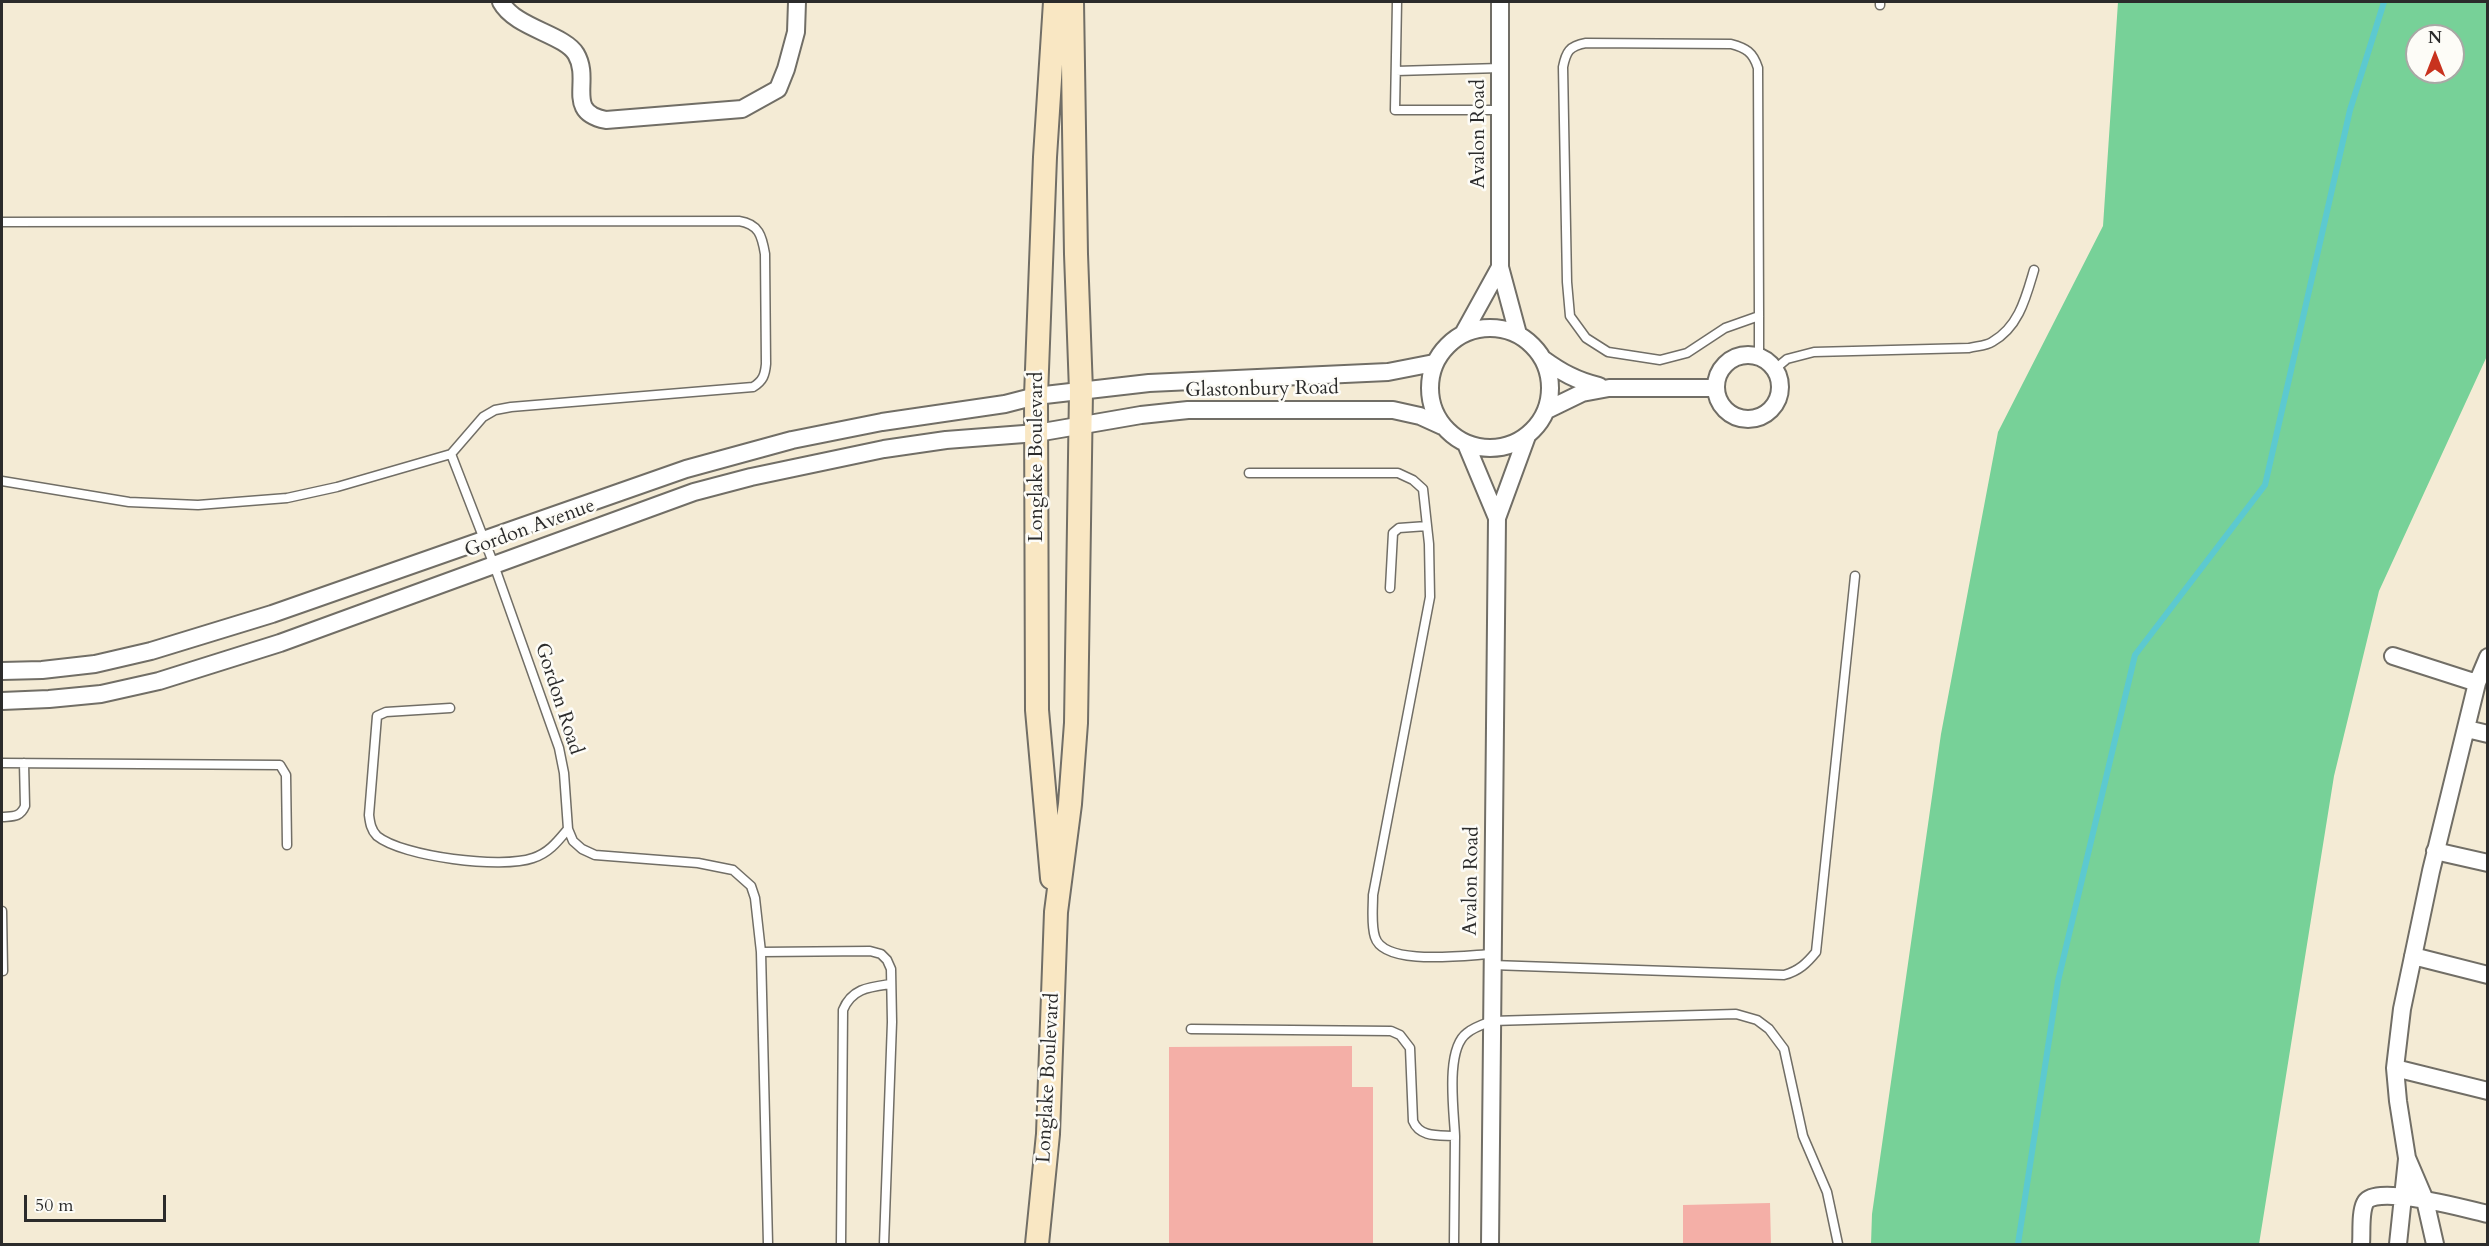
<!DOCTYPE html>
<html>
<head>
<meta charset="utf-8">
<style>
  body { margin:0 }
  #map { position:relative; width:2489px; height:1246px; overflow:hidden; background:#f4ebd5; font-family:Cardo,serif }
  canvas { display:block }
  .frame { position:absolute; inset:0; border:3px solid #2b2b2b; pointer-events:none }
  .north { position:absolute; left:2405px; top:24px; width:60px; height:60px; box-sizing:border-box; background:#fdfcf7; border:2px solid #a9a8a5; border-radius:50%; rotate:0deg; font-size:16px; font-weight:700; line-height:24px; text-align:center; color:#2b2b2b }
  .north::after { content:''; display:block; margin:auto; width:21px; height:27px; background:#c8321e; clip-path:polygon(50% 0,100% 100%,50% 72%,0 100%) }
  .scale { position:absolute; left:24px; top:1195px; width:142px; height:27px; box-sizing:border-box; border:3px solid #2b2b2b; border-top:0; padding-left:8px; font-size:18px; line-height:21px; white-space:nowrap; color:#2b2b2b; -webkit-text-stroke:4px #fdfcf7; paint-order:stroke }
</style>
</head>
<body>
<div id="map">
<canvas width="2489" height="1246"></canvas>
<div class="frame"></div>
<div class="north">N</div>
<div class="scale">50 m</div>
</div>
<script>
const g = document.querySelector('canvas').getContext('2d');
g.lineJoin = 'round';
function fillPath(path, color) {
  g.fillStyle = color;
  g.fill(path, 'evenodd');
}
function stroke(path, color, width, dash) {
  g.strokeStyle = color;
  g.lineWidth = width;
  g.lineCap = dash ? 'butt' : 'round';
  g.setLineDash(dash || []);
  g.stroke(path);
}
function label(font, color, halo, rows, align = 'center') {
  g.font = font + ' Cardo,serif';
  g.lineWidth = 5;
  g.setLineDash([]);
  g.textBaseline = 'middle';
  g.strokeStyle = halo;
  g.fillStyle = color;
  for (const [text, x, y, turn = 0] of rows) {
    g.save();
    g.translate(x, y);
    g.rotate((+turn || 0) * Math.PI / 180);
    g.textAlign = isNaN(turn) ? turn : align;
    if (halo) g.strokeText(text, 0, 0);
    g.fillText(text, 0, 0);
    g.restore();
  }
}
fillPath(new Path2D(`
  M2118 2H2487V356L2379 591 2334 776 2259 1244H1871L1872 1214 1941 734 1998 432 2103 226ZM2417 36H2453V72H2417Z`), '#77d198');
stroke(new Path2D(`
  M2018 1244 2058 981 2135 655 2265 485 2350 110 2384 2`), '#5cc9d0', 6);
fillPath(new Path2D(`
  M1352 1046V1087H1373V1245H1169V1047Z
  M1770 1203 1771 1245H1683V1205Z`), '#f4afa7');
const service = new Path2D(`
  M1397 2 1395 110H1501
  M1880 5V2
  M1396 71 1500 68
  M2 222 739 221C759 224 762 236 765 254L766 364C765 375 763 381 753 387L511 407 495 410 483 417 451 454 337 487 287 498 198 505 129 502 2 481
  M1759 316 1725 328 1687 353 1660 360 1608 352 1586 338 1570 316 1567 282 1563 67C1566 52 1569 46 1586 43L1731 44C1746 48 1753 52 1758 68L1759 316V357
  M1775 369 1787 359 1814 352 1969 348C1976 346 1986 346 1992 342 2019 327 2026 297 2034 270
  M451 454 494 565 559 748 564 773 568 829 573 841 582 849 595 855 698 863 733 870 751 886 755 898 761 952 870 951 881 954 887 960 891 969 892 1022 884 1244
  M1249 473H1398L1413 480 1423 489 1429 544 1430 597 1373 895C1373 908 1371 925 1375 937 1384 967 1467 955 1492 954
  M1390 588 1393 533 1399 528 1427 526
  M450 708 386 712 377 716 369 815C370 823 371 830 377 836 403 857 502 869 533 858 549 853 558 841 568 829
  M2 763 280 765 286 775 287 845
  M2 817C12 816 20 818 25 806L24 763
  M2 911 3 971
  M761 952 768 1244
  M1492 965 1784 975C1799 971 1807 963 1816 952L1855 576
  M1191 1029 1391 1031 1400 1035 1410 1048 1413 1121C1420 1138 1439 1135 1455 1136 1454 1111 1445 1049 1467 1033 1474 1027 1484 1024 1492 1021L1736 1014 1757 1020 1769 1029 1784 1049 1803 1136 1827 1192 1838 1244
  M841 1244 843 1010C852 988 870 987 891 984
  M1454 1244 1455 1136`);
const minor = new Path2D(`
  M501 2C515 28 564 34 576 54 592 81 564 112 606 120L742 109 778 89 786 69 796 32 797 2
  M1500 2V267L1518 334
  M1430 388a60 60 0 1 1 120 0a60 60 0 1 1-120 0Z
  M1463 334 1500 267
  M1716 387a32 32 0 1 1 64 0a32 32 0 1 1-64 0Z
  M1543 359C1561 372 1577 381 1599 386
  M1547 410 1582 393 1609 388H1716
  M1466 444 1497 518
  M2393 656 2477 683
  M2 671 42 670 95 664 151 651 272 614 686 469 792 440 882 422 1005 404 1036 396 1149 383 1388 372 1434 363
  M2 701 49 699 101 694 159 681 280 643 694 492 751 477 884 449 946 440 1037 433 1141 415 1188 410H1393L1420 416 1442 426
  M2467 729 2488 734
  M2435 851 2488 863
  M2413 956 2488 975
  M2395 1068 2488 1091
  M1490 1244 1497 518 1527 436
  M2361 1244C2362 1233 2360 1213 2365 1203 2374 1183 2469 1210 2488 1214
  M2398 1244 2407 1159
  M2435 1244 2425 1200 2407 1158 2398 1101 2395 1068 2402 1009 2431 871 2477 683 2488 657`);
const secondary = new Path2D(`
  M1052 878 1037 710 1036 396 1045 157 1055 2
  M1037 1244 1048 1134 1056 912 1070 804 1076 723 1081 391 1076 254 1072 2`);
stroke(service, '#716e66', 11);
stroke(minor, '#716e66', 20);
stroke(secondary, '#716e66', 26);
stroke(service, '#fff', 8);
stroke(minor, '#fff', 16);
stroke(secondary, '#f9e7c3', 22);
label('20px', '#2b2b2b', '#fdfcf7', [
  ["Avalon Road",1479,134,-90],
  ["Glastonbury Road",1262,390,-1],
  ["Longlake Boulevard",1037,457,-90],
  ["Gordon Avenue",530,529,-20],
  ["Gordon Road",558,699,72],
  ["Avalon Road",1472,881,-89],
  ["Longlake Boulevard",1049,1078,-87]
]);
</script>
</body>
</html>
